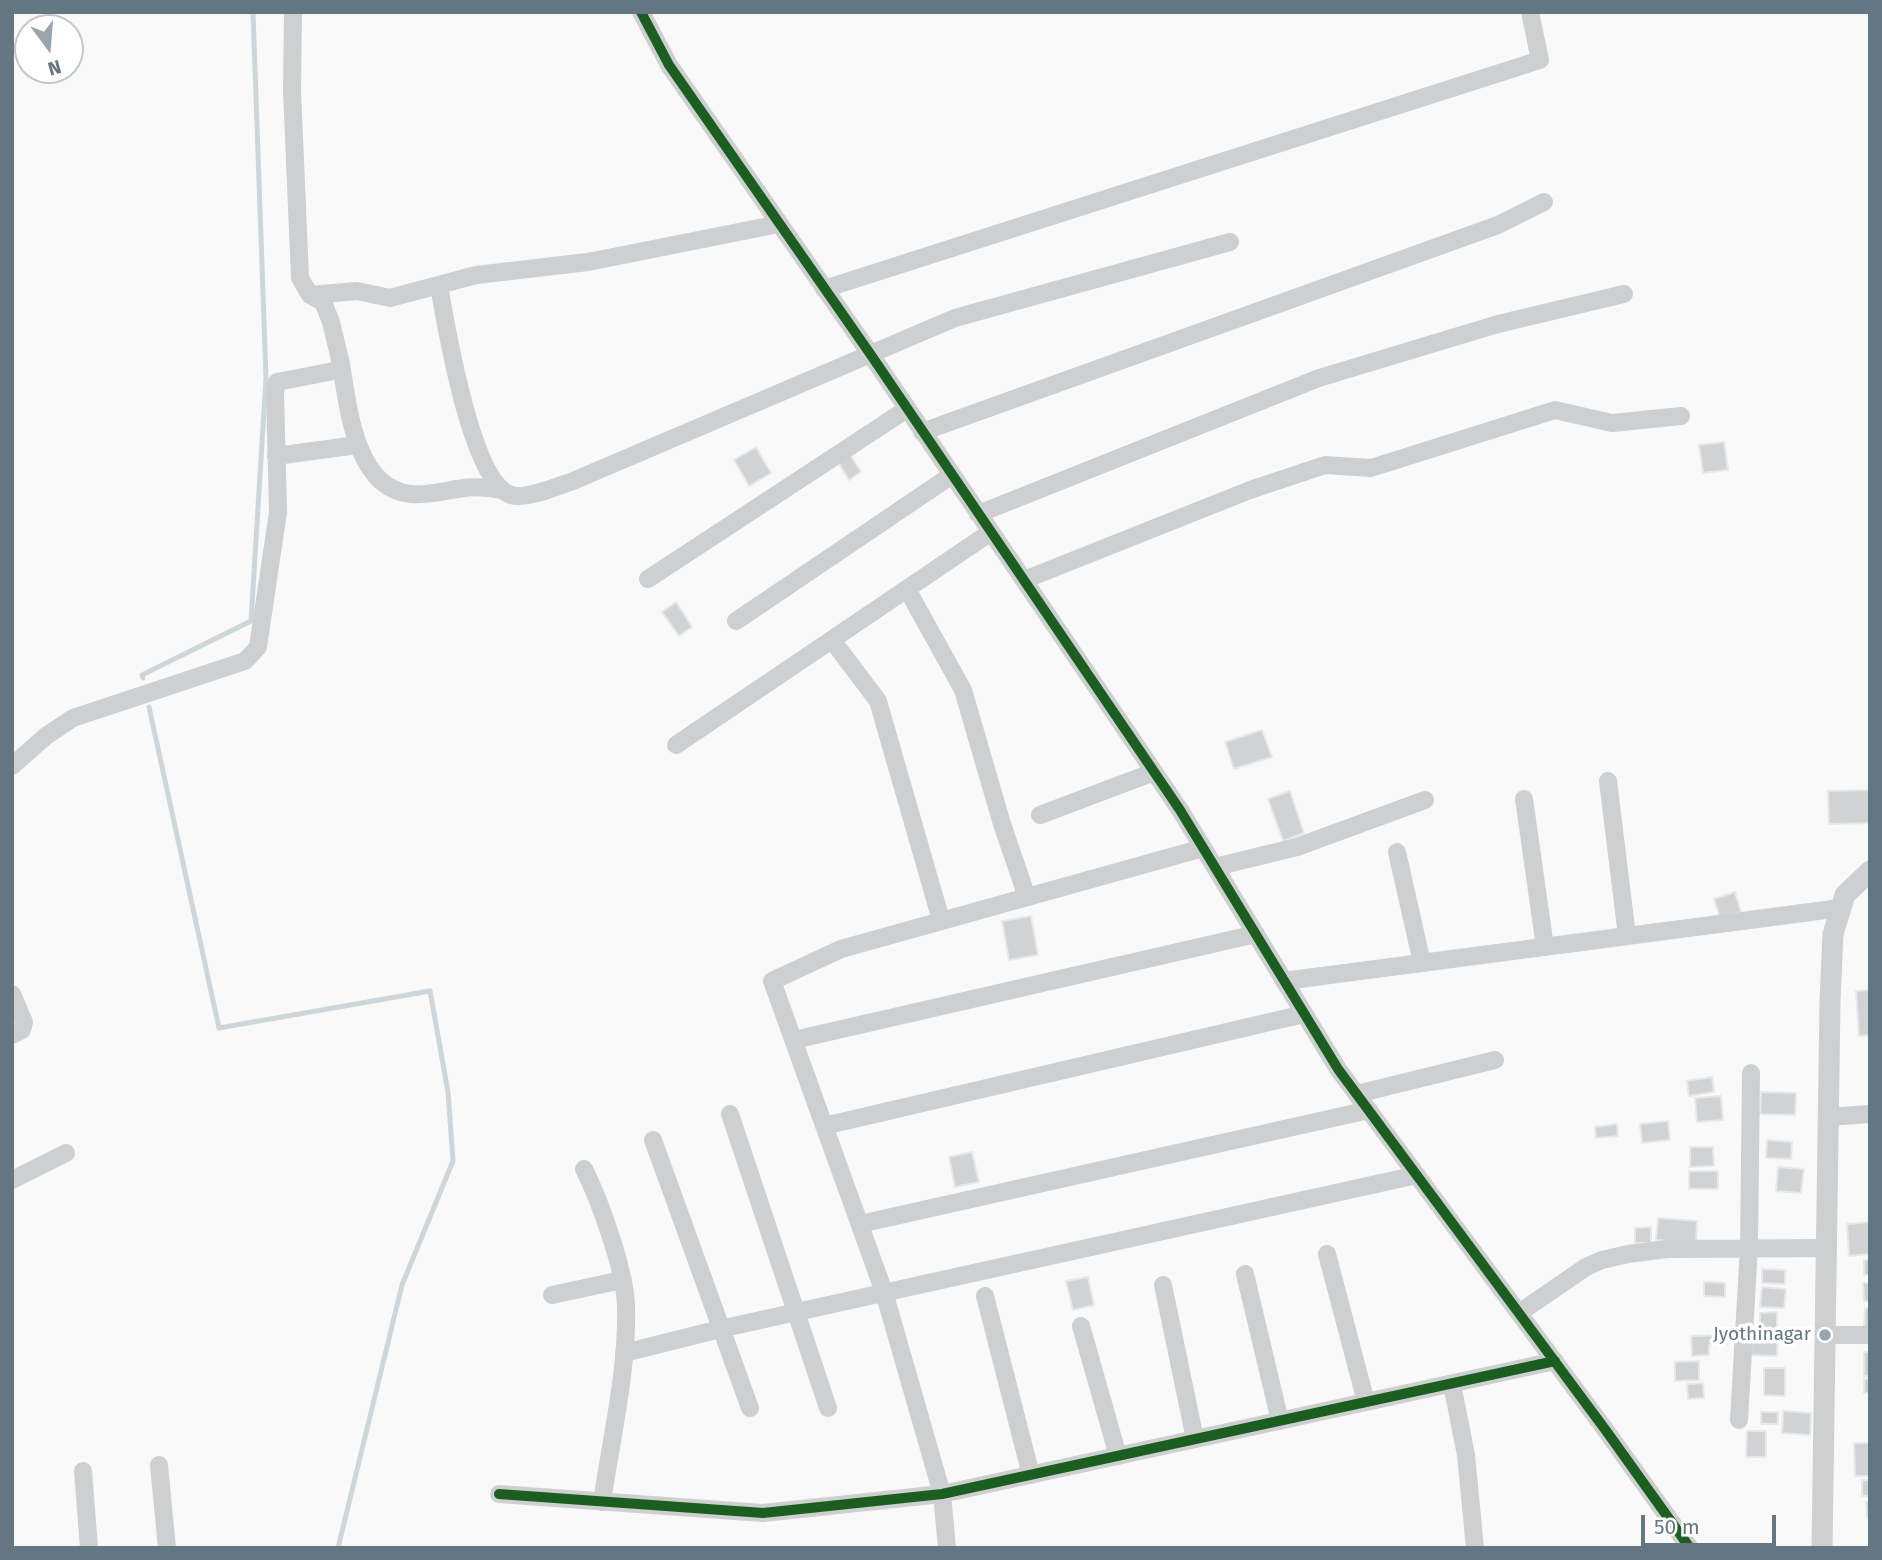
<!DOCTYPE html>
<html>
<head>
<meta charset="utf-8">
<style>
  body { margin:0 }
  #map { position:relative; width:1882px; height:1560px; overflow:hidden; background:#f9f9f9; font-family:"Fira Sans",sans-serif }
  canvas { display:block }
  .frame { position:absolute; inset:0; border:14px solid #657683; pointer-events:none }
  .north { position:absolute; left:14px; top:14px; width:70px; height:70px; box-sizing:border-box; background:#fff; border:2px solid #c1c8cd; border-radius:50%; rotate:164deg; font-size:19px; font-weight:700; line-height:28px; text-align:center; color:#657683 }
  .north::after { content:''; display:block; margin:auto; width:24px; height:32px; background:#99a4ac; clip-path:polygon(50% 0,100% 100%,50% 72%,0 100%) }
  .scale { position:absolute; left:1641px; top:1515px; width:135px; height:32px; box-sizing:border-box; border:4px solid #657683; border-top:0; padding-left:9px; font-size:21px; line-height:24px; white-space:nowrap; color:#657683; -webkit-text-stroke:5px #fff; paint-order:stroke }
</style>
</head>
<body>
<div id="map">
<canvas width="1882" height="1560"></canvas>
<div class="frame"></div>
<div class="north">N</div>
<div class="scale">50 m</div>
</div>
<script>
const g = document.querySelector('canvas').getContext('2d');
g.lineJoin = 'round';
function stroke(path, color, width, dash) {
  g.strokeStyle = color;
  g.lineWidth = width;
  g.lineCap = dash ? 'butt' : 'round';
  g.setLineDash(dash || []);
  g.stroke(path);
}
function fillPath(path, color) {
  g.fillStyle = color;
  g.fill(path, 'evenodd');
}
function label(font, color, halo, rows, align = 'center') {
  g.font = font + ' "Fira Sans",sans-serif';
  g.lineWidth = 7;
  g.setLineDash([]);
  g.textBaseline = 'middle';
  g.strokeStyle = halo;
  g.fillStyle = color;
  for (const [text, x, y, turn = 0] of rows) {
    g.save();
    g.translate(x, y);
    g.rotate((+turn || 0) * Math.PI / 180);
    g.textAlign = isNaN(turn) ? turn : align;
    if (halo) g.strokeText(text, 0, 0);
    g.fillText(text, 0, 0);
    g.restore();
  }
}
stroke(new Path2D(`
  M143 678 142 675 251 621 266 378 253 12
  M149 707 219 1028 430 991 448 1092 453 1161 402 1285 338 1548`), '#ced6d9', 5);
const building = new Path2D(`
  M1724 442 1728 470 1703 473 1699 445Z
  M756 447 771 473 749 486 734 460Z
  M848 451 861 472 849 480 836 459Z
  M676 602 692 627 679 636 662 612Z
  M1262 730 1272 757 1234 769 1225 742Z
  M1870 790V823L1829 824 1828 791Z
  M1290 791 1304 833 1283 841 1268 799Z
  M1735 892 1741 912 1720 918 1714 899Z
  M1031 916 1038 955 1009 960 1002 921Z
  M1870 990V1035L1859 1036 1856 991Z
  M1712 1077 1714 1092 1689 1096 1687 1081Z
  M1761 1092 1796 1093 1795 1115 1760 1114Z
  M1721 1096 1723 1120 1697 1122 1695 1098Z
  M1668 1121 1670 1140 1642 1143 1640 1124Z
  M1617 1124 1618 1136 1596 1138 1595 1127Z
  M1767 1140 1792 1142 1791 1159 1766 1158Z
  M1690 1147H1713L1714 1166 1690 1167Z
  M972 1152 979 1182 955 1187 949 1157Z
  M1778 1167 1804 1169 1801 1193 1776 1191Z
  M1689 1171H1718V1189H1689Z
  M1658 1218 1697 1221 1696 1243 1656 1240Z
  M1870 1222V1254L1849 1256 1847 1224Z
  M1651 1227V1243H1635V1228Z
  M1864 1260H1870V1275H1864Z
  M1762 1269 1785 1270V1284L1762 1283Z
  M1088 1277 1094 1305 1073 1310 1066 1281Z
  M1704 1282 1725 1283V1297L1704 1296Z
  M1863 1283H1870V1301H1864Z
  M1762 1287 1786 1289 1784 1308 1760 1307Z
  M1865 1308H1870V1329H1864Z
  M1777 1312V1332H1760V1313Z
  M1726 1335 1727 1344 1709 1345V1355L1692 1356 1691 1336Z
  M1752 1335 1778 1336 1777 1356 1751 1355Z
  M1864 1352H1870V1376H1864Z
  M1699 1361V1380L1675 1381V1362Z
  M1764 1368H1785V1396L1764 1395Z
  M1864 1379H1870V1393H1864Z
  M1703 1383 1704 1398 1688 1399 1687 1384Z
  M1783 1411 1811 1413 1810 1435 1782 1433Z
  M1761 1412H1778V1424H1761Z
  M1747 1431H1766V1457H1746Z
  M1854 1443H1870V1476H1855Z
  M1862 1480H1870V1496H1862Z
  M1866 1502H1870V1518H1867Z`);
fillPath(building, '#d0d2d3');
stroke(building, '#e8e8e8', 2);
stroke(new Path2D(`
  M641 12 669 65 871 355 1180 810 1338 1069 1607 1432 1690 1548
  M439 286C446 325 471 481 511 495 526 500 557 486 573 481L955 318 1230 242
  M824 289 1540 60 1530 12
  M310 295 357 291 390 298 476 275 588 262 779 224
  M341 364C348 406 355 488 410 494 428 496 447 490 464 488 477 486 490 488 502 490
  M922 432 1498 225 1544 202
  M276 456 357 445
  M978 514 1319 378 1498 324 1624 294
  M648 579 907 409
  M1024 580 1250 490 1325 465 1371 468 1555 410 1612 423 1681 416
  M907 589 963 690 1002 824 1027 897
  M736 621 952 475
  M832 640 878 701 941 920
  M676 745 991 532
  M12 766 46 736 73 718 245 661 258 647 278 512 275 393 277 382 334 371 341 364 331 322 323 302 310 295 300 278 292 90 293 12
  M1608 781 1627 936
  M1524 799 1545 947
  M1040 815 1154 772
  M1397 852 1422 963
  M1215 867 1297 847 1425 800
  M1284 981 1841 908
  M12 994 24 1022 22 1030 12 1035
  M794 1040 1256 934
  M1357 1094 1495 1060
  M730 1114 828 1408
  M1828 1117 1870 1114
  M824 1126 1304 1014
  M653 1140 750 1408
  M584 1169C600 1201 625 1270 626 1306 628 1368 611 1440 602 1502
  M12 1180 66 1153
  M860 1224 1369 1110
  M1327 1254 1366 1402
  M1245 1274 1280 1421
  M1163 1285 1195 1439
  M552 1295 622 1280
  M985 1296 1031 1475
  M1519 1313 1586 1267 1602 1260 1628 1254 1667 1249 1826 1248
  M1081 1326 1118 1456
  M1825 1335H1870
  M624 1353 720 1329 1417 1175
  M1452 1384 1466 1455 1475 1548
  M1739 1420 1749 1247 1751 1073
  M159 1465 167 1548
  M83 1471 89 1548
  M499 1494 763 1513 942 1494 1555 1361
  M947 1548 942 1494 884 1292 772 981 841 949 1203 848`), '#cecfd0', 18);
stroke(new Path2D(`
  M1822 1548 1830 1001 1833 934 1845 895 1870 871`), '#cecfd0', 21);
stroke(new Path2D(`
  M641 12 669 65 871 355 1180 810 1338 1069 1607 1432 1690 1548
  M499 1494 763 1513 942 1494 1555 1361`), '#1b5e20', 10);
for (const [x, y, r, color] of [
  [1825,1335,7,"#99a4ac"]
]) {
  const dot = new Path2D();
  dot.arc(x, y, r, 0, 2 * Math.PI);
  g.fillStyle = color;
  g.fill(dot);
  stroke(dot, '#fff', 2.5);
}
label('19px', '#657683', '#fff', [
  ["Jyothinagar",1811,1335]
], 'right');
</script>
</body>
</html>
